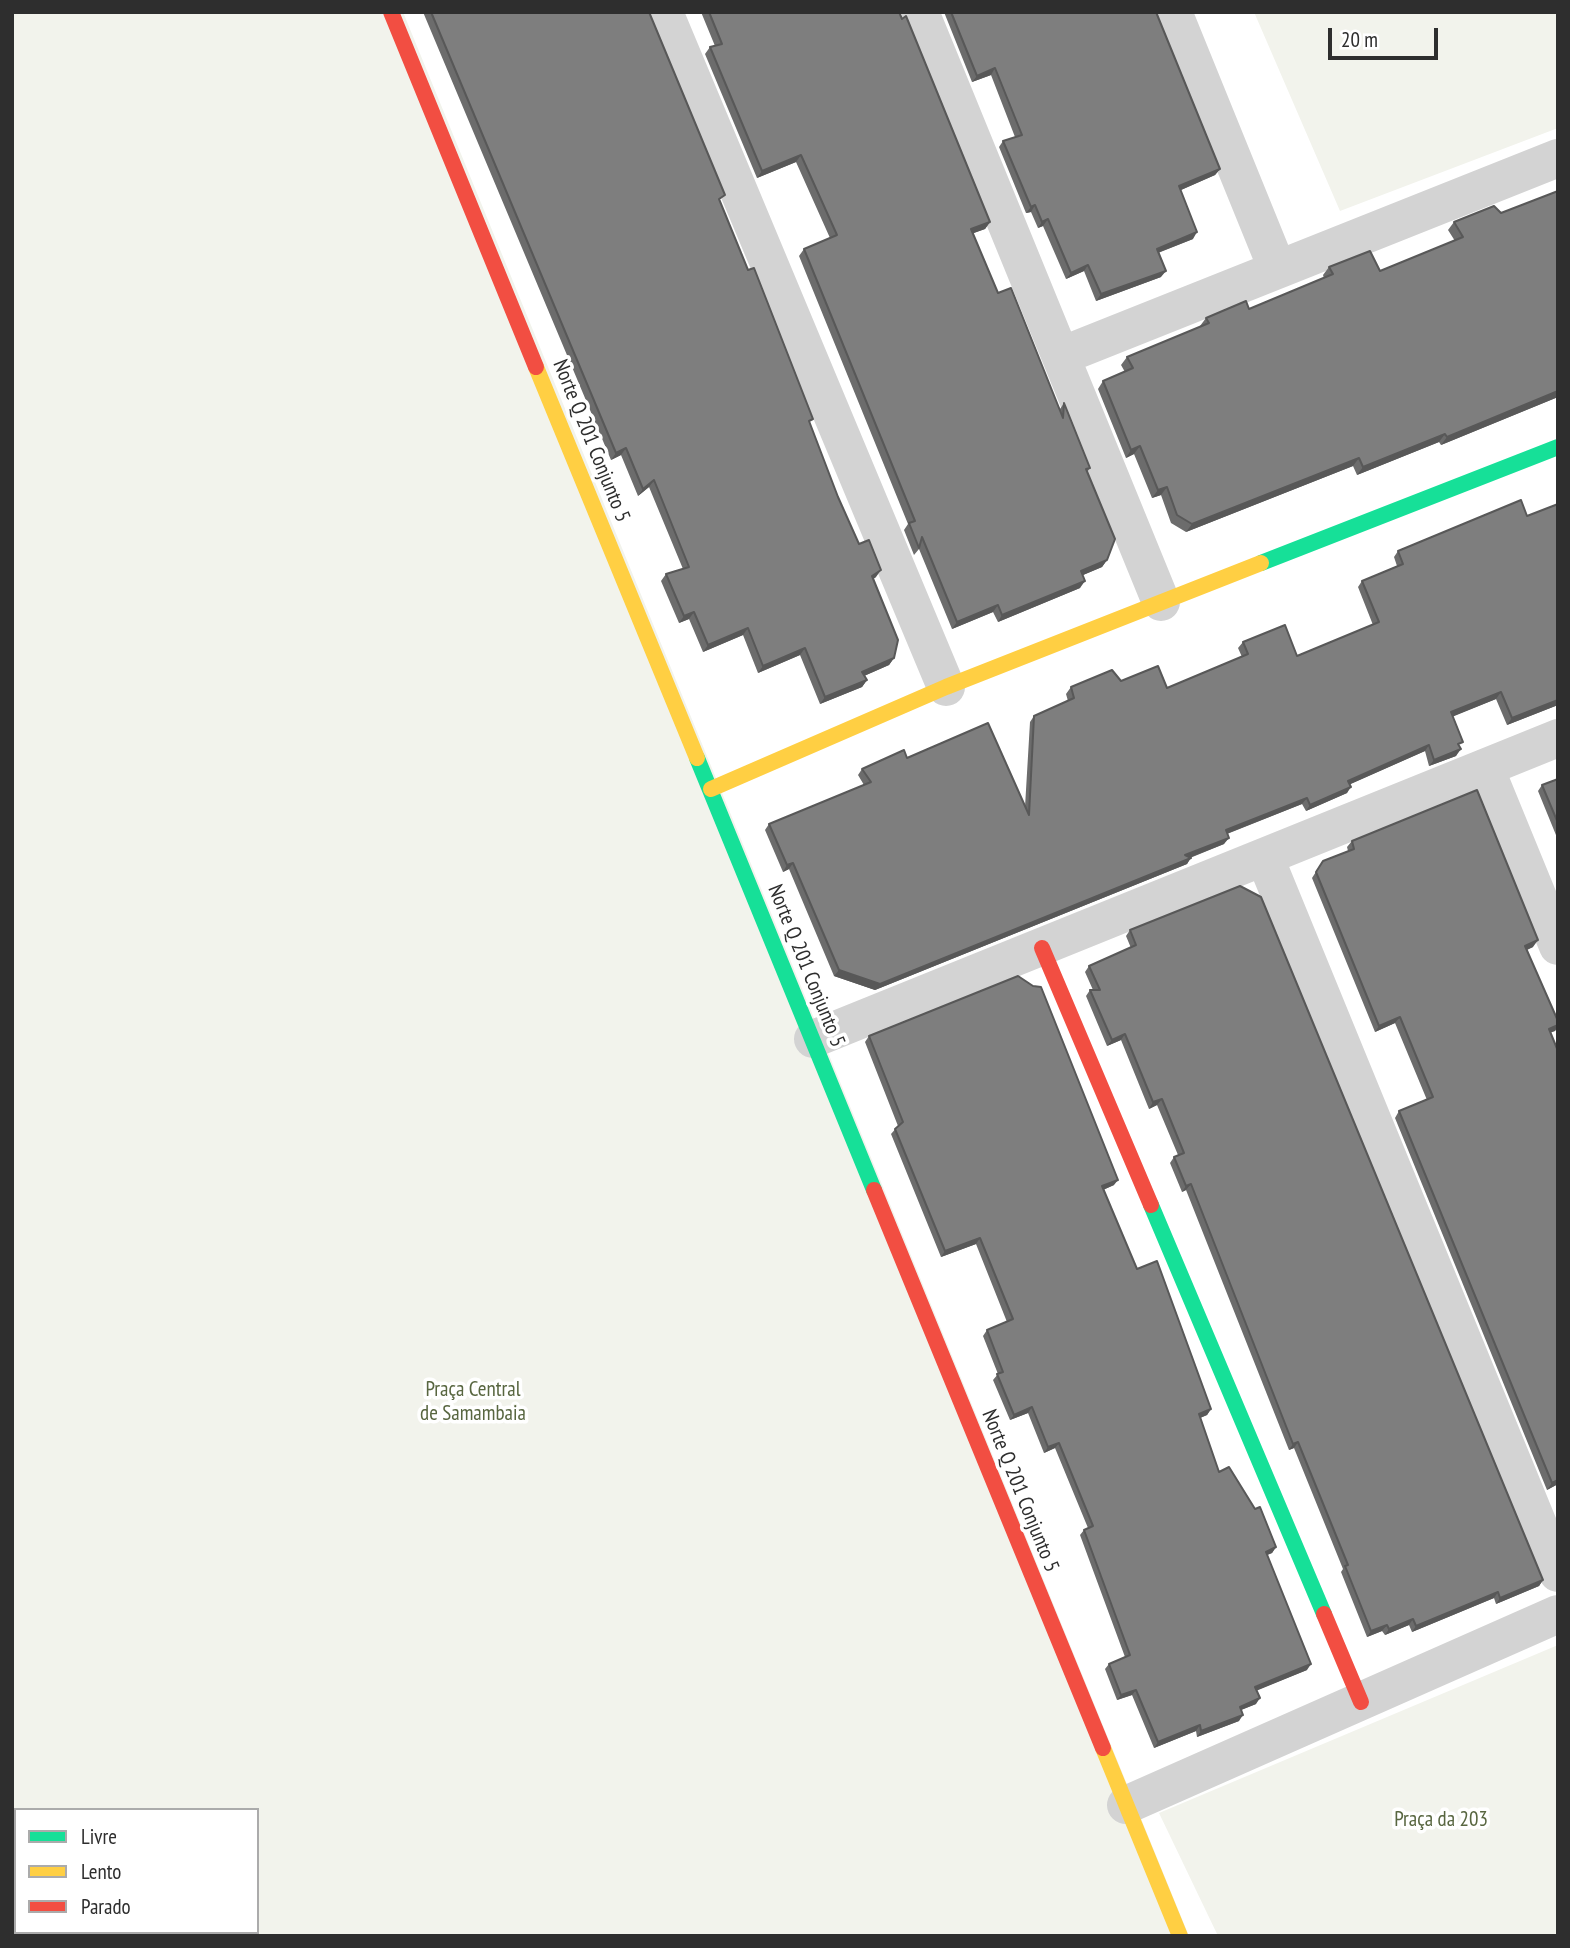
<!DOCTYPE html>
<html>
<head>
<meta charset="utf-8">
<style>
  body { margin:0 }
  #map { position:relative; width:1570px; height:1948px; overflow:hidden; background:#fff; font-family:"PT Sans Narrow",sans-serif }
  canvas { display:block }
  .frame { position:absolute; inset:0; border:14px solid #2e2e2e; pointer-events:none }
  .legend { position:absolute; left:14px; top:1808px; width:245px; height:126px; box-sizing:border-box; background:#fff; border:2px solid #ababab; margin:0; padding:9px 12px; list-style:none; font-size:21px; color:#2e2e2e }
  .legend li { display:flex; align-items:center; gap:14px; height:35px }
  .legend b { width:35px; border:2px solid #ababab }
  .scale { position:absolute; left:1328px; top:28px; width:110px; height:32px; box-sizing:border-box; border:4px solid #2e2e2e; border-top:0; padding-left:9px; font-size:21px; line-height:24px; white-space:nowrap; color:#2e2e2e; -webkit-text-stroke:5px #fff; paint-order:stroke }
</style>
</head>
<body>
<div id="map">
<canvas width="1570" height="1948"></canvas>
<div class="frame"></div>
<ul class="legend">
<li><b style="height:9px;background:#16e098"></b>Livre</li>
<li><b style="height:9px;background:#ffcf43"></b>Lento</li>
<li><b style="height:9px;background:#f24e42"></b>Parado</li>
</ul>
<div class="scale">20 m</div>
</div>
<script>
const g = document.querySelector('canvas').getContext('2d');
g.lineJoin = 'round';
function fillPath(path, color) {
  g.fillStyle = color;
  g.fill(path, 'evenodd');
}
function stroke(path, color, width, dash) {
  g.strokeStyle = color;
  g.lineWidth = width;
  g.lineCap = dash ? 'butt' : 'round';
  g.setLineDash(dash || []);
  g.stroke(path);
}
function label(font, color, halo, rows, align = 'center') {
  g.font = font + ' "PT Sans Narrow",sans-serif';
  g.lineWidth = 7;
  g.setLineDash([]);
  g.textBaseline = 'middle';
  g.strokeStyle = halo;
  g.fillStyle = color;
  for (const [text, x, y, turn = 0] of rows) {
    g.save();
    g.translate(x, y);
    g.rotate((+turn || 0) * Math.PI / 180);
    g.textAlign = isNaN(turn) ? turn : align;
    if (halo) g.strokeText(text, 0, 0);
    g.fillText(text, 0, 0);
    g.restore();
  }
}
fillPath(new Path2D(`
  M12 12H403L1189 1936H12ZM16 1810H257V1932H16Z
  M1254 12H1558V128L1340 211Z
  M1558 1645V1936H1218L1159 1813Z`), '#f2f3ec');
stroke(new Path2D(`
  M664 12 946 687
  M920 12 1161 602
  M1173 12 1277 268
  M1061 356 1558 158
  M1485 768 1558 946
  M1265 858 1558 1573
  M813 1039 1558 738
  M1126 1805 1558 1614`), '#d3d3d3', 38);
stroke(new Path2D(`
  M1261 563 1558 447
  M697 758 874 1190
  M1151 1205 1324 1614`), '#16e098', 16);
stroke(new Path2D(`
  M536 367 697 758
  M711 789 946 687 1261 563
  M1103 1748 1180 1936`), '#ffcf43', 16);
stroke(new Path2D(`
  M391 12 536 367
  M1042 948 1151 1205
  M874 1190 1103 1748
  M1324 1614 1361 1702`), '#f24e42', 16);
fillPath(new Path2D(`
  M423 12H649L720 201 810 424 838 497 859 544 876 577 873 579 894 658 889 665 864 676 867 680 862 687 820 704 800 655 758 673 743 635 703 652 689 619 679 623 661 581 666 574 683 569 649 487 638 496 621 455 611 460Z
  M701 12H899L990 222 985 229 973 233 998 293 1060 409 1064 403 1090 468 1087 472 1107 560 1102 567 1083 575 1080 588 998 622 993 612 952 629 919 549 914 555 904 530 908 524 799 256 804 249 830 238 796 162 757 178 705 54 710 47 715 46Z
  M944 12H1156L1220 169 1215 175 1181 190 1193 239 1158 253 1161 277 1096 301 1084 271 1066 279 1043 226 1038 228 1031 212 1026 213 999 147 1003 141 1015 137 991 75 972 82Z
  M1454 222 1558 397 1441 445 1439 442 1357 475 1353 466 1186 532 1171 523 1161 495 1152 498 1134 454 1126 458 1098 389 1103 381 1125 372 1121 365 1127 357 1201 327 1200 326 1206 318 1249 309 1324 278 1323 275 1329 267 1380 271 1455 241 1448 230Z
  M1398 551 1558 705 1507 725 1496 699 1453 716 1459 746 1456 756 1429 766 1425 751 1350 784 1347 793 1306 811 1302 804 1227 834 1224 844 1190 858 1187 864 875 990 834 976 789 869 783 872 765 830 769 824 864 785 858 775 862 769 907 758 1025 807 1030 722 1034 716 1068 701 1066 694 1071 687 1121 681 1167 688 1242 657 1238 648 1243 642 1297 656 1373 625 1358 587 1362 581 1397 566 1394 557Z
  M1558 779V840L1538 791 1542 785Z
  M1352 841 1533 947 1527 950 1558 1021V1026L1555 1031 1550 1032 1558 1484 1547 1490 1395 1118 1399 1111 1427 1100 1395 1023 1375 1032 1312 878 1323 861 1348 851 1347 847Z
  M1130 930 1543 1580 1539 1586 1496 1604 1494 1598 1412 1632 1409 1625 1385 1635 1382 1631 1367 1637 1341 1572 1343 1569 1294 1448 1289 1450 1186 1190 1182 1192 1170 1163 1174 1157 1178 1155 1157 1105 1149 1109 1121 1040 1107 1046 1086 996 1090 990H1093L1085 972 1089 966 1131 948 1126 936Z
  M869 1036 1114 1185 1103 1190 1137 1269 1211 1409 1207 1415 1200 1418 1219 1472 1276 1547 1272 1553 1267 1555 1307 1670 1257 1690 1256 1704 1241 1710 1239 1721 1197 1737 1196 1731 1154 1748 1132 1695 1117 1700 1105 1669 1109 1664 1125 1657 1080 1535 1084 1530 1088 1528 1055 1448 1044 1453 1028 1413 1010 1420 993 1380 998 1374 983 1336 987 1330 1007 1322 976 1244 941 1257 891 1134 898 1126 865 1042Z`), '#6c6c6c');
fillPath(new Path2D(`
  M995 68 991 75 972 82 977 76Z
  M801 155 796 162 757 178 762 171Z
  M1220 169 1215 175 1174 193 1179 186Z
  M1035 205 1031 212 1026 213 1031 207Z
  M1048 219 1043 226 1038 228 1042 222Z
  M990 222 985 229 966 236 971 229Z
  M1197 232 1193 239 1152 255 1157 249Z
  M1088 265 1084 271 1066 279 1071 273Z
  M1166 271 1161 277 1096 301 1101 294Z
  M1558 391V397L1441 445 1447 437Z
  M1445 434 1439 442 1357 475 1363 467Z
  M1140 446 1134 454 1126 458 1131 450Z
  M626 448 621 455 611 460 616 453Z
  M1359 458 1353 466 1186 532 1192 524Z
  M654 480 649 487 638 496 643 489Z
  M1167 487 1161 495 1152 498 1158 490Z
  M1107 560 1102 567 1076 578 1081 571Z
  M881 570 876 577 867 583 872 576Z
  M1085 581 1080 588 998 622 1002 615Z
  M998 605 993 612 952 629 957 622Z
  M694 612 689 619 679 623 684 616Z
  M748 628 743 635 703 652 708 645Z
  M805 648 800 655 758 673 763 666Z
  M894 658 889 665 857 679 862 672Z
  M867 680 862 687 820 704 825 697Z
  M1501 692 1496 699 1447 719 1451 712Z
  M1558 700V705L1507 725 1512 718Z
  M1429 745 1425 751 1344 787 1348 781Z
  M1461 749 1456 756 1429 766 1434 760Z
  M1351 787 1347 793 1306 811 1310 805Z
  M1307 798 1302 804 1221 836 1226 830Z
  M1229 838 1224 844 1181 861 1185 855Z
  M1191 858 1187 864 875 990 834 976 839 970Z
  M793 863 789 869 783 872 787 865Z
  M1538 940 1533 947 1521 952 1525 946Z
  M1400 1017 1395 1023 1375 1032 1379 1026Z
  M1558 1025 1555 1031 1544 1035 1549 1029Z
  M1125 1034 1121 1040 1107 1046 1112 1040Z
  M1162 1099 1157 1105 1149 1109 1153 1102Z
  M1118 1180 1114 1185 1098 1192 1102 1186Z
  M1191 1184 1186 1190 1182 1192 1186 1186Z
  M980 1238 976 1244 941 1257 945 1251Z
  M1032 1407 1028 1413 1010 1420 1014 1415Z
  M1211 1409 1207 1415 1195 1420 1199 1414Z
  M1298 1442 1294 1448 1289 1450 1293 1444Z
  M1059 1443 1055 1448 1044 1453 1048 1447Z
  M1558 1480V1484L1547 1490 1552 1483Z
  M1276 1547 1272 1553 1262 1557 1266 1552Z
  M1543 1580 1539 1586 1496 1604 1500 1598Z
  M1498 1592 1494 1598 1412 1632 1416 1626Z
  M1413 1619 1409 1625 1385 1635 1389 1629Z
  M1387 1625 1382 1631 1367 1637 1371 1631Z
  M1311 1664 1307 1670 1251 1693 1255 1687Z
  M1136 1690 1132 1695 1117 1700 1121 1695Z
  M1260 1698 1256 1704 1236 1712 1240 1707Z
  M1243 1715 1239 1721 1197 1737 1201 1731Z
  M1200 1725 1196 1731 1154 1748 1158 1742Z`), '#585858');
const building = new Path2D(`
  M431 12H649L725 195 719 199 748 270 754 268 813 419 809 421 838 497 859 544 869 540 881 570 872 576 898 640 894 658 862 672 867 680 825 697 805 648 763 666 748 628 708 645 694 612 684 616 666 574 689 567 654 480 643 489 626 448 616 453Z
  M709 12H899L902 19 906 16 990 222 971 229 998 293 1011 288 1063 418 1064 403 1090 468 1086 469 1115 539 1107 560 1081 571 1085 581 1002 615 998 605 957 622 922 537 919 548 909 523 915 521 804 249 837 235 801 155 762 171 710 47 722 44Z
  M951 12H1156L1220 169 1179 186 1197 232 1157 249 1166 271 1101 294 1088 265 1071 273 1048 219 1042 222 1035 205 1031 207 1003 141 1022 135 995 68 977 76Z
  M1558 191V391L1447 437 1445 434 1363 467 1359 458 1192 524 1177 515 1167 487 1158 490 1140 446 1131 450 1103 381 1133 368 1127 357 1209 323 1206 318 1246 301 1249 309 1333 274 1329 267 1370 251 1380 271 1463 237 1454 222 1494 206 1501 213Z
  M1521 500 1527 516 1558 504V700L1512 718 1501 692 1451 712 1463 742 1458 744 1461 749 1434 760 1429 745 1348 781 1351 787 1310 805 1307 798 1226 830 1229 838 1185 855 1191 858 880 984 839 970 793 863 787 865 769 824 871 782 862 769 904 750 907 758 988 723 1029 815 1034 716 1074 698 1071 687 1112 670 1121 681 1158 666 1167 688 1248 654 1243 642 1285 625 1297 656 1379 622 1362 581 1403 564 1398 551Z
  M1558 779V823L1542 785Z
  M1477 790 1538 940 1525 946 1558 1021V1025L1549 1029 1558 1051V1480L1552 1483 1399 1111 1433 1097 1400 1017 1379 1026 1316 872 1323 861 1354 849 1352 841Z
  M1240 886 1261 897 1543 1580 1500 1598 1498 1592 1416 1626 1413 1619 1389 1629 1387 1625 1371 1631 1345 1566 1348 1565 1298 1442 1293 1444 1191 1184 1186 1186 1174 1157 1184 1153 1162 1099 1153 1102 1125 1034 1112 1040 1090 990H1100L1089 966 1136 945 1130 930Z
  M1018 976 1033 986 1041 987 1118 1180 1102 1186 1137 1269 1157 1261 1211 1409 1199 1414 1219 1472 1229 1467 1255 1509 1260 1507 1276 1547 1266 1552 1311 1664 1255 1687 1260 1698 1240 1707 1243 1715 1201 1731 1200 1725 1158 1742 1136 1690 1121 1695 1109 1664 1130 1655 1084 1530 1093 1526 1059 1443 1048 1447 1032 1407 1014 1415 997 1374 1003 1372 987 1330 1013 1319 980 1238 945 1251 895 1129 903 1122 869 1036Z`);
fillPath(building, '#7e7e7e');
stroke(building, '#585858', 2);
label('21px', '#2e2e2e', '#fff', [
  ["Norte Q 201 Conjunto 5",591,441,68],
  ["Norte Q 201 Conjunto 5",806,966,68],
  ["Norte Q 201 Conjunto 5",1020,1491,68]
]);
label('21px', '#586640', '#fff', [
  ["Praça Central",473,1390],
  ["de Samambaia",473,1414],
  ["Praça da 203",1441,1820]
]);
</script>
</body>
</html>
